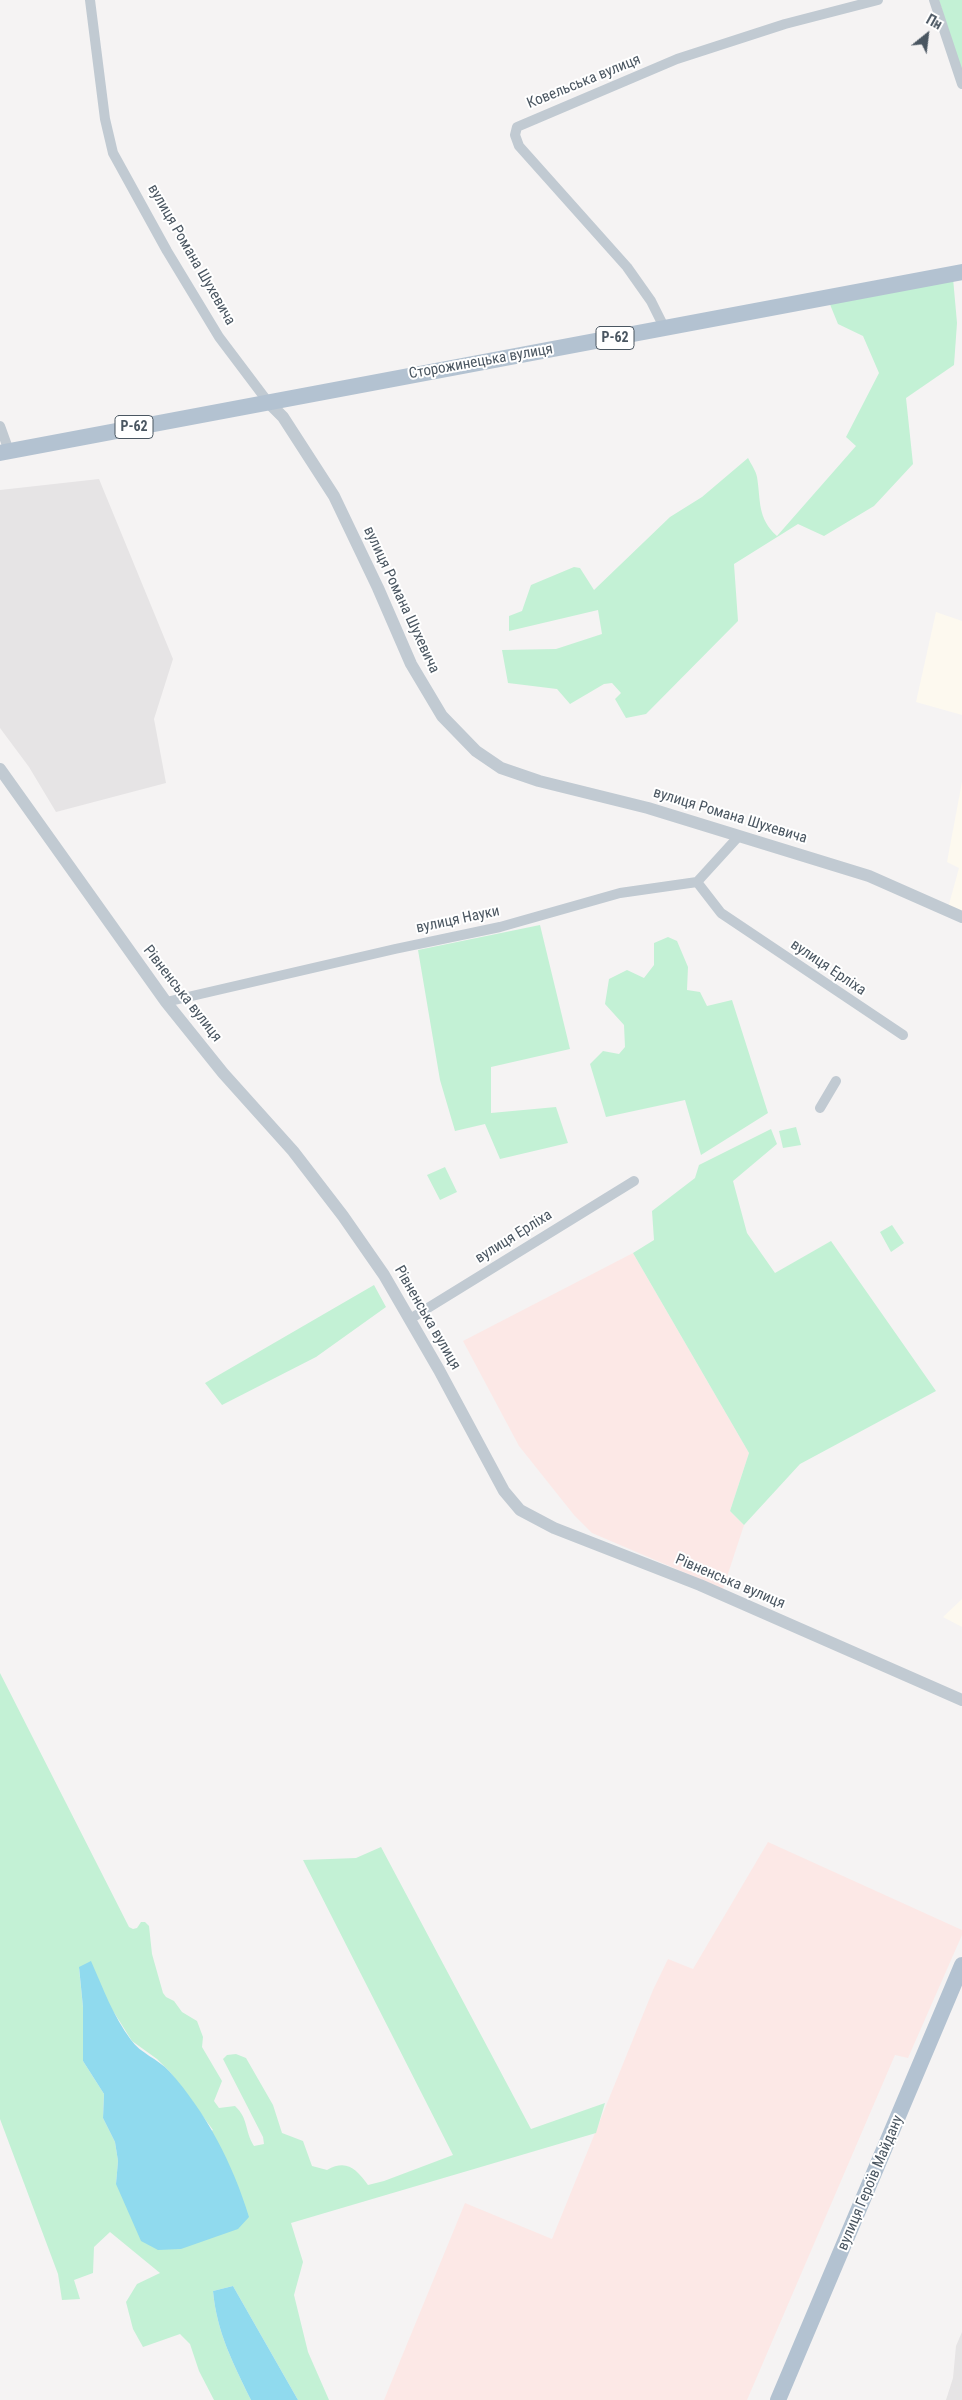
<!DOCTYPE html>
<html>
<head>
<meta charset="utf-8">
<style>
  body { margin:0 }
  #map { position:relative; width:962px; height:2400px; overflow:hidden; background:#f5f3f3; font-family:"Roboto Condensed",sans-serif }
  canvas { display:block }
  .north { position:absolute; left:902px; top:10px; width:50px; height:50px; -webkit-text-stroke:4px #fff; paint-order:stroke; rotate:29deg; font-size:14px; font-weight:700; line-height:20px; text-align:center; color:#4a5661 }
  .north::after { content:''; display:block; margin:auto; width:18px; height:22px; background:#4a5661; clip-path:polygon(50% 0,100% 100%,50% 72%,0 100%) }
</style>
</head>
<body>
<div id="map">
<canvas width="962" height="2400"></canvas>
<div class="north">Пн</div>
</div>
<script>
const g = document.querySelector('canvas').getContext('2d');
g.lineJoin = 'round';
function fillPath(path, color) {
  g.fillStyle = color;
  g.fill(path, 'evenodd');
}
function stroke(path, color, width, dash) {
  g.strokeStyle = color;
  g.lineWidth = width;
  g.lineCap = dash ? 'butt' : 'round';
  g.setLineDash(dash || []);
  g.stroke(path);
}
function label(font, color, halo, rows, align = 'center') {
  g.font = font + ' "Roboto Condensed",sans-serif';
  g.lineWidth = 4;
  g.setLineDash([]);
  g.textBaseline = 'middle';
  g.strokeStyle = halo;
  g.fillStyle = color;
  for (const [text, x, y, turn = 0] of rows) {
    g.save();
    g.translate(x, y);
    g.rotate((+turn || 0) * Math.PI / 180);
    g.textAlign = isNaN(turn) ? turn : align;
    if (halo) g.strokeText(text, 0, 0);
    g.fillText(text, 0, 0);
    g.restore();
  }
}
fillPath(new Path2D(`
  M936 612 962 621V715L916 702Z
  M962 782V914L948 908 959 868 947 862Z
  M962 1599V1627L943 1617Z`), '#fdf9ef');
fillPath(new Path2D(`
  M99 479 173 659 154 719 166 783 56 812 29 767 0 728V490Z
  M962 2332V2400H946L953 2378 956 2346Z`), '#e6e4e5');
fillPath(new Path2D(`
  M633 1253 749 1453 730 1511 744 1525 723 1589 592 1533 574 1515 519 1446 463 1341Z
  M768 1842 962 1930V1935L908 2058 895 2055 747 2400H384L465 2203 552 2239 653 1990 668 1959 693 1969Z`), '#fce8e6');
fillPath(new Path2D(`
  M939 0H962V75Z
  M953 278 957 323 954 365 906 398 913 464 874 506 824 536 798 524 734 564 738 621 646 714 626 718 615 699 621 693 612 683 604 684 570 704 557 689 508 683 502 650 556 649 602 634 598 610 509 631V616L522 611 531 585 574 567 580 568 594 590 670 517 702 497 748 458C751 464 756 471 757 477 761 501 757 518 777 536L856 446 846 437 879 373 863 336 838 324 829 302Z
  M540 925 570 1049 491 1067V1113L556 1107 568 1143 500 1159 485 1124 455 1131 440 1080 418 950Z
  M668 937 677 941 688 967 687 990 700 992 707 1006 732 1000 768 1113 701 1155 685 1100 606 1117 590 1064 603 1051 619 1054 625 1047 624 1025 605 1004 609 979 627 970 644 978 654 965V943Z
  M796 1127 801 1145 783 1148 779 1131Z
  M771 1129 777 1144 733 1181 747 1233 775 1273 831 1241 936 1391 800 1464 744 1525 730 1511 749 1453 633 1253 654 1240 652 1211 695 1178 699 1165Z
  M445 1167 457 1192 440 1200 427 1175Z
  M892 1225 904 1243 891 1252 880 1232Z
  M374 1285 386 1307 316 1357 222 1405 205 1383Z
  M0 1673 129 1927 133 1929 137 1928 141 1922H145L149 1926 152 1954 163 1993 166 1997 174 2001 182 2012 197 2021 203 2037 202 2047 222 2081 214 2101 219 2108 235 2106C249 2119 244 2130 254 2146L264 2144 263 2137 223 2059 227 2055 236 2054 246 2058 273 2105 282 2133 303 2141 312 2166 327 2170C347 2159 356 2169 368 2185L384 2181 453 2155 303 1860 356 1858 381 1847 531 2129 605 2103 596 2133 291 2223 303 2262 294 2295 308 2352 329 2400H298L233 2286 213 2291C217 2333 233 2363 251 2400H214L199 2371 190 2344 180 2334 143 2347 133 2329 126 2302 137 2284 160 2273 110 2232 94 2247 93 2273 74 2280 80 2299 62 2300 58 2274 0 2119ZM79 1968 115 2014 132 2041 157 2059 170 2072 213 2130 116 2184 118 2161 115 2142 103 2118 104 2094 83 2061V2007Z`), '#c3f1d5');
fillPath(new Path2D(`
  M91 1961C103 1988 113 2016 131 2040 140 2053 158 2059 169 2071 206 2112 233 2164 249 2217L238 2229 181 2249 158 2250 141 2241 116 2184 118 2161 115 2142 103 2118 104 2094 83 2061V2007L79 1967Z
  M233 2286 298 2400H251C233 2363 217 2333 213 2291Z`), '#90daee');
stroke(new Path2D(`
  M90 0 105 119 113 153 167 251 219 337 268 402
  M934 0 962 84
  M665 329 651 301 627 267 519 146 515 135 517 127 677 59 785 24 878 0
  M0 426 9 451
  M697 882 721 913 903 1035
  M166 1002 395 949 500 927 620 893 697 882 738 837
  M820 1108 836 1081
  M410 1319 634 1181`), '#c1cad2', 10);
stroke(new Path2D(`
  M268 402 283 417 334 496 378 588 411 664 442 716 476 751 501 768 539 781 648 808 869 876 962 917
  M0 769 166 1002 223 1073 293 1151 343 1216 384 1275 439 1370 504 1491 520 1510 554 1528 700 1585 962 1700`), '#c1cad2', 12);
stroke(new Path2D(`
  M0 453 962 272
  M778 2400 962 1965`), '#b3c2d1', 16);
for (const [x, y, w] of [
  [615,338,38],
  [134,427,38]
]) {
  const box = new Path2D();
  box.roundRect(x - w / 2, y - 11.5, w, 23, 4);
  g.fillStyle = '#fff';
  g.fill(box);
  stroke(box, '#4a5661', 1);
}
label('bold 14px', '#4a5661', null, [
  ["Р-62",615,338],
  ["Р-62",134,427]
]);
label('15px', '#4a5661', '#fff', [
  ["Ковельська вулиця",584,82,-22],
  ["вулиця Романа Шухевича",191,255,60],
  ["Сторожинецька вулиця",481,362,-10],
  ["вулиця Романа Шухевича",401,600,65],
  ["вулиця Романа Шухевича",730,816,17],
  ["вулиця Науки",458,920,-12],
  ["вулиця Ерліха",828,968,34],
  ["Рівненська вулиця",182,994,52],
  ["вулиця Ерліха",514,1237,-32],
  ["Рівненська вулиця",427,1318,60],
  ["Рівненська вулиця",730,1582,23],
  ["вулиця Героїв Майдану",871,2183,-67]
]);
</script>
</body>
</html>
